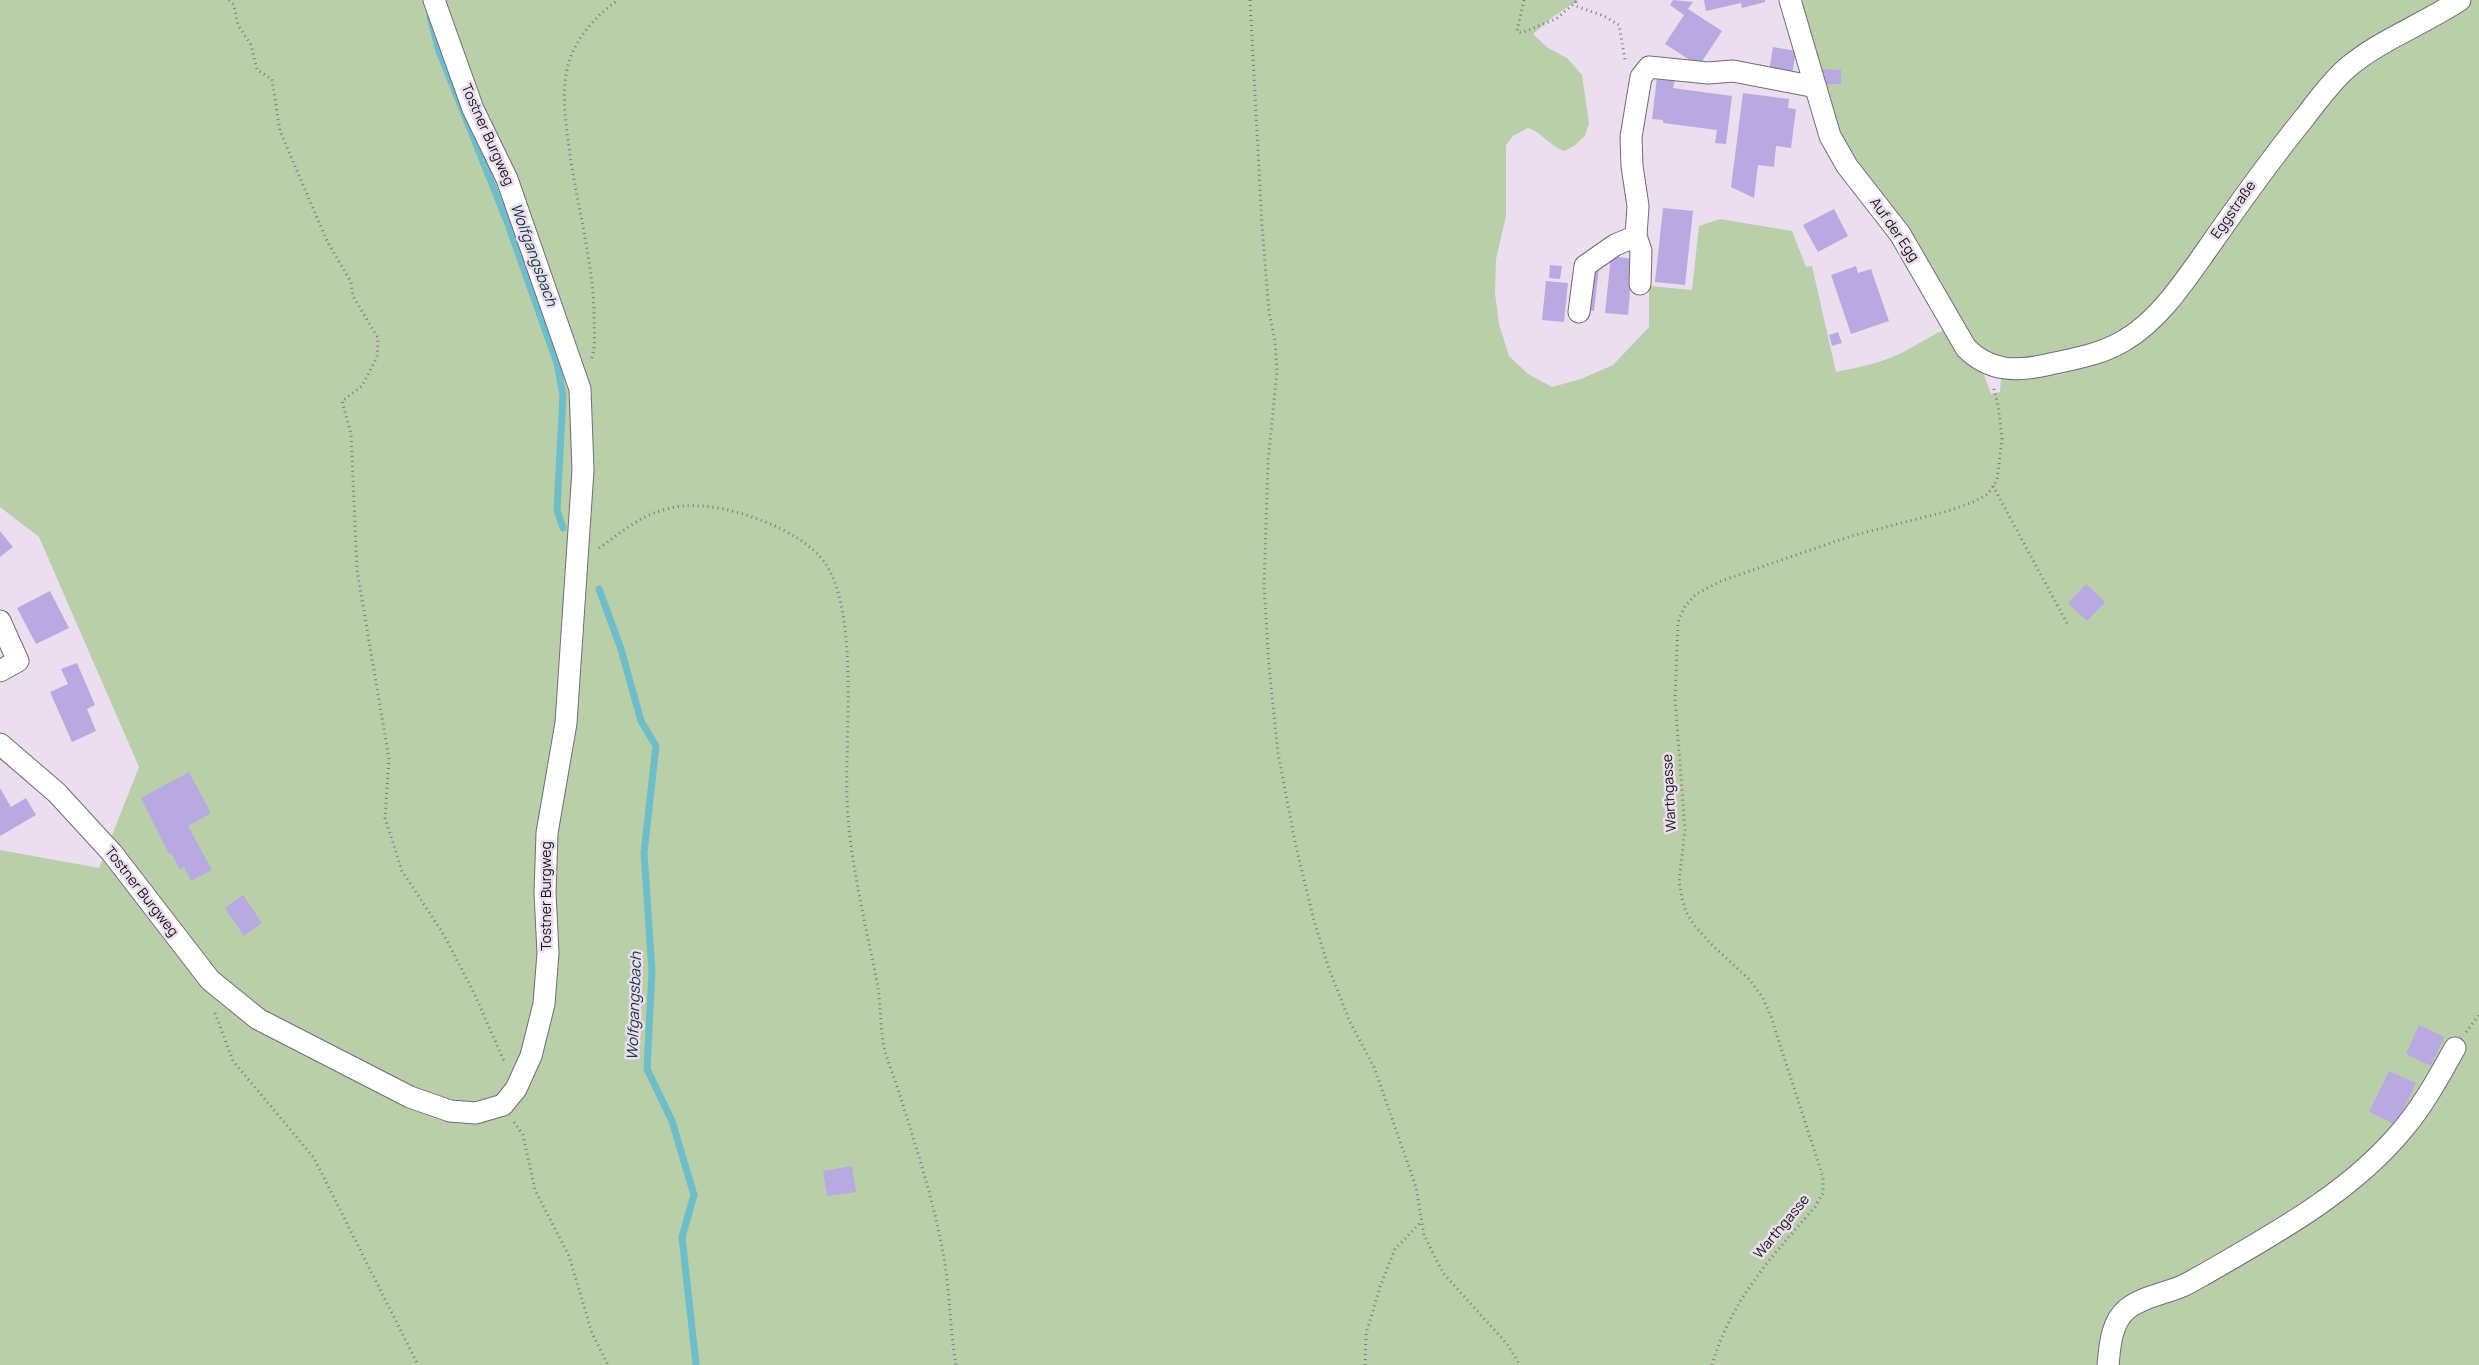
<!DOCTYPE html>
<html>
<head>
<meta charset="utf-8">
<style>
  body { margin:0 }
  canvas { display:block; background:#ebdeee }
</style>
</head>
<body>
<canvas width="2479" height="1365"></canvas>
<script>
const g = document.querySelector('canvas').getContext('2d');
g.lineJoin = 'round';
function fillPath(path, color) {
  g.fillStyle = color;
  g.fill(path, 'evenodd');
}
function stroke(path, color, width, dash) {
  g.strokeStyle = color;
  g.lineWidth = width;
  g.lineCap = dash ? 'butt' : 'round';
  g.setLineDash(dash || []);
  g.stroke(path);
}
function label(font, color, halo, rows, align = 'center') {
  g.font = font + ' Manrope,sans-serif';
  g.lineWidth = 5;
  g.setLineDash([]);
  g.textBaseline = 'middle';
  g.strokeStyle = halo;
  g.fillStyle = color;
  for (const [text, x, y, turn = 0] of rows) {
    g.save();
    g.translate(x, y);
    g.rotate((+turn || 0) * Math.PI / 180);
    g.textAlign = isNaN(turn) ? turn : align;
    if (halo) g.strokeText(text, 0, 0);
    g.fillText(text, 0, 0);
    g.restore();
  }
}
fillPath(new Path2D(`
  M0 0H1578L1554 16 1533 34 1548 48 1567 58 1582 75 1589 123 1585 136 1574 146 1564 151C1547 144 1542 132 1528 128L1513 136 1506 145V216L1496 259 1495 293 1499 324 1509 356 1528 374 1552 387 1581 379 1613 365 1649 327V286L1692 290 1699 226 1720 219 1792 231 1806 267 1812 266 1836 372C1860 367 1886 362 1907 350 1922 342 1934 334 1949 328L1984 375 1991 394 2000 392 2001 379 2007 374 2112 353 2225 233 2350 76 2469 0H2479V1365H0V850L99 868 139 767 39 537 0 507Z
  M1796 0H2451C2428 13 2405 29 2380 39 2360 48 2358 42 2341 61L2188 268 2123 336 2019 362 1981 353 1844 150Z`), '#b9cfa9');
stroke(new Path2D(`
  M430 17 439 51 508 224 557 363 563 395 557 510 563 528
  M599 589 621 649 641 721 656 746 644 853 652 971 647 1069 672 1121 694 1195 682 1237 696 1365`), '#6ebdc8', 7);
fillPath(new Path2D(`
  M1673 0 1693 2 1688 9 1722 31 1699 66 1665 44 1684 15 1670 5Z
  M1704 0H1765V2L1742 8 1741 3 1706 11Z
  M1773 47 1796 51 1792 75 1769 71Z
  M1823 69 1841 70V84H1823Z
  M1657 77 1675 80 1673 88 1732 96 1726 144 1715 143 1717 130 1663 123V120L1652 119Z
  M1743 93 1789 99 1788 108 1796 109 1791 148 1776 146 1774 167 1758 165 1754 198 1731 187Z
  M1663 208 1693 211 1685 285 1655 282Z
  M1834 209 1848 236 1818 252 1803 225Z
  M1611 256 1633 259 1628 315 1605 313Z
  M1550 265 1562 266 1560 279 1549 278Z
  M1856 266 1858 273 1871 269 1889 321 1851 334 1831 275Z
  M1590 267 1599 268 1594 311 1586 310Z
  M1546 281 1568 283 1564 322 1542 320Z
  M1838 332 1842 343 1832 346 1829 335Z
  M0 531 13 547 0 557Z
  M2086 584 2105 602 2087 621 2068 603Z
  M50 591 69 628 36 644 17 608Z
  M77 663 95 705 87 709 96 731 72 742 50 692 68 684 61 669Z
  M189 772 211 813 188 826 212 870 191 881 184 867 180 870 171 853 169 854 141 798Z
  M0 788 11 807 26 798 36 815 0 836Z
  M243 895 262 923 244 936 225 908Z
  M2419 1025 2444 1037 2431 1066 2406 1054Z
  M2389 1071 2416 1083 2396 1125 2369 1112Z
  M852 1166 856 1192 827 1196 823 1171Z`), '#b8aae1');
const minor = new Path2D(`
  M1790 0 1830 136 1847 166 1900 234 1966 348C1989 371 2015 372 2046 365 2073 359 2101 355 2125 340 2159 320 2184 282 2206 251 2238 205 2270 160 2305 117 2318 100 2331 82 2347 68 2380 40 2424 24 2460 0
  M1649 67 1708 73 1733 71 1816 87
  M1636 236 1641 251 1640 284
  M1579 312 1585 266 1615 245 1636 236 1638 206 1632 166 1631 137 1641 77 1649 67
  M0 621 18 661 0 671
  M0 744 57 793 112 853 210 980 258 1019 410 1097 450 1111 476 1113 503 1105 516 1089 531 1056 544 1004 548 953 545 893 547 833 566 723 583 470 580 389 507 179 473 109 434 0
  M2108 1365C2110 1345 2111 1323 2127 1309 2142 1297 2163 1294 2180 1287 2188 1284 2195 1279 2203 1275 2274 1234 2352 1192 2404 1128 2425 1103 2439 1076 2455 1048`);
stroke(minor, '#746a78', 23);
stroke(new Path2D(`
  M229 0 234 5 238 25 251 45 257 70 272 79 280 131 327 241 351 282 353 296 378 338 377 357 362 386 342 401 351 434 357 570 389 759 385 818 402 871 444 935 474 993 504 1061
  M1250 0 1262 226 1269 312 1275 341 1277 371 1268 462 1264 585 1269 667 1278 753 1295 842 1314 921 1329 969 1350 1022 1374 1067 1416 1187 1424 1235 1443 1273 1507 1344 1520 1365
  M1524 0 1517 31 1521 33 1556 19 1578 0
  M1575 2 1576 6 1604 16 1619 25 1625 60 1626 59
  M592 358C596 343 594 328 594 312 592 254 575 198 568 140 565 115 562 93 567 69 573 41 596 15 618 0
  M1993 486 2069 627
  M599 548C617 536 633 521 654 513 663 510 675 506 685 506 725 502 802 529 825 563 862 618 842 751 848 818 853 875 867 931 878 987 881 1008 880 1031 885 1051 890 1068 897 1085 902 1102 918 1153 935 1206 944 1258 950 1293 950 1330 956 1365
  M215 1013 233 1061 314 1158 418 1365
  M2466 1032 2479 1015
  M514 1122 523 1135 535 1190 569 1256 592 1333 608 1365
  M1365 1365 1366 1334 1380 1287 1395 1249 1422 1221
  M1712 1365C1731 1300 1772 1256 1815 1207L1823 1193V1177L1771 1017 1763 998 1750 980 1712 945 1694 925 1686 912 1682 898 1679 882 1685 830 1675 699 1678 622 1685 606 1696 594 1721 581 1851 536 1948 511 1973 502 1988 494 1997 480 2002 439 1998 405 1993 386`), '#7e7580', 3, [1, 4]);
stroke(minor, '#fff', 21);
label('14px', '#171318', '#ebdeee', [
  ["Tostner Burgweg",487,135,66],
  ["Eggstraße",2234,210,-55],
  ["Auf der Egg",1894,230,55],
  ["Warthgasse",1670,793,-93],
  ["Tostner Burgweg",141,892,52],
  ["Tostner Burgweg",547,896,-90],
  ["Warthgasse",1782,1227,-50]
]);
label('italic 15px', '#10373c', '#ebdeee', [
  ["Wolfgangsbach",533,255,70],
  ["Wolfgangsbach",635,1006,-88]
]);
</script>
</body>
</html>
